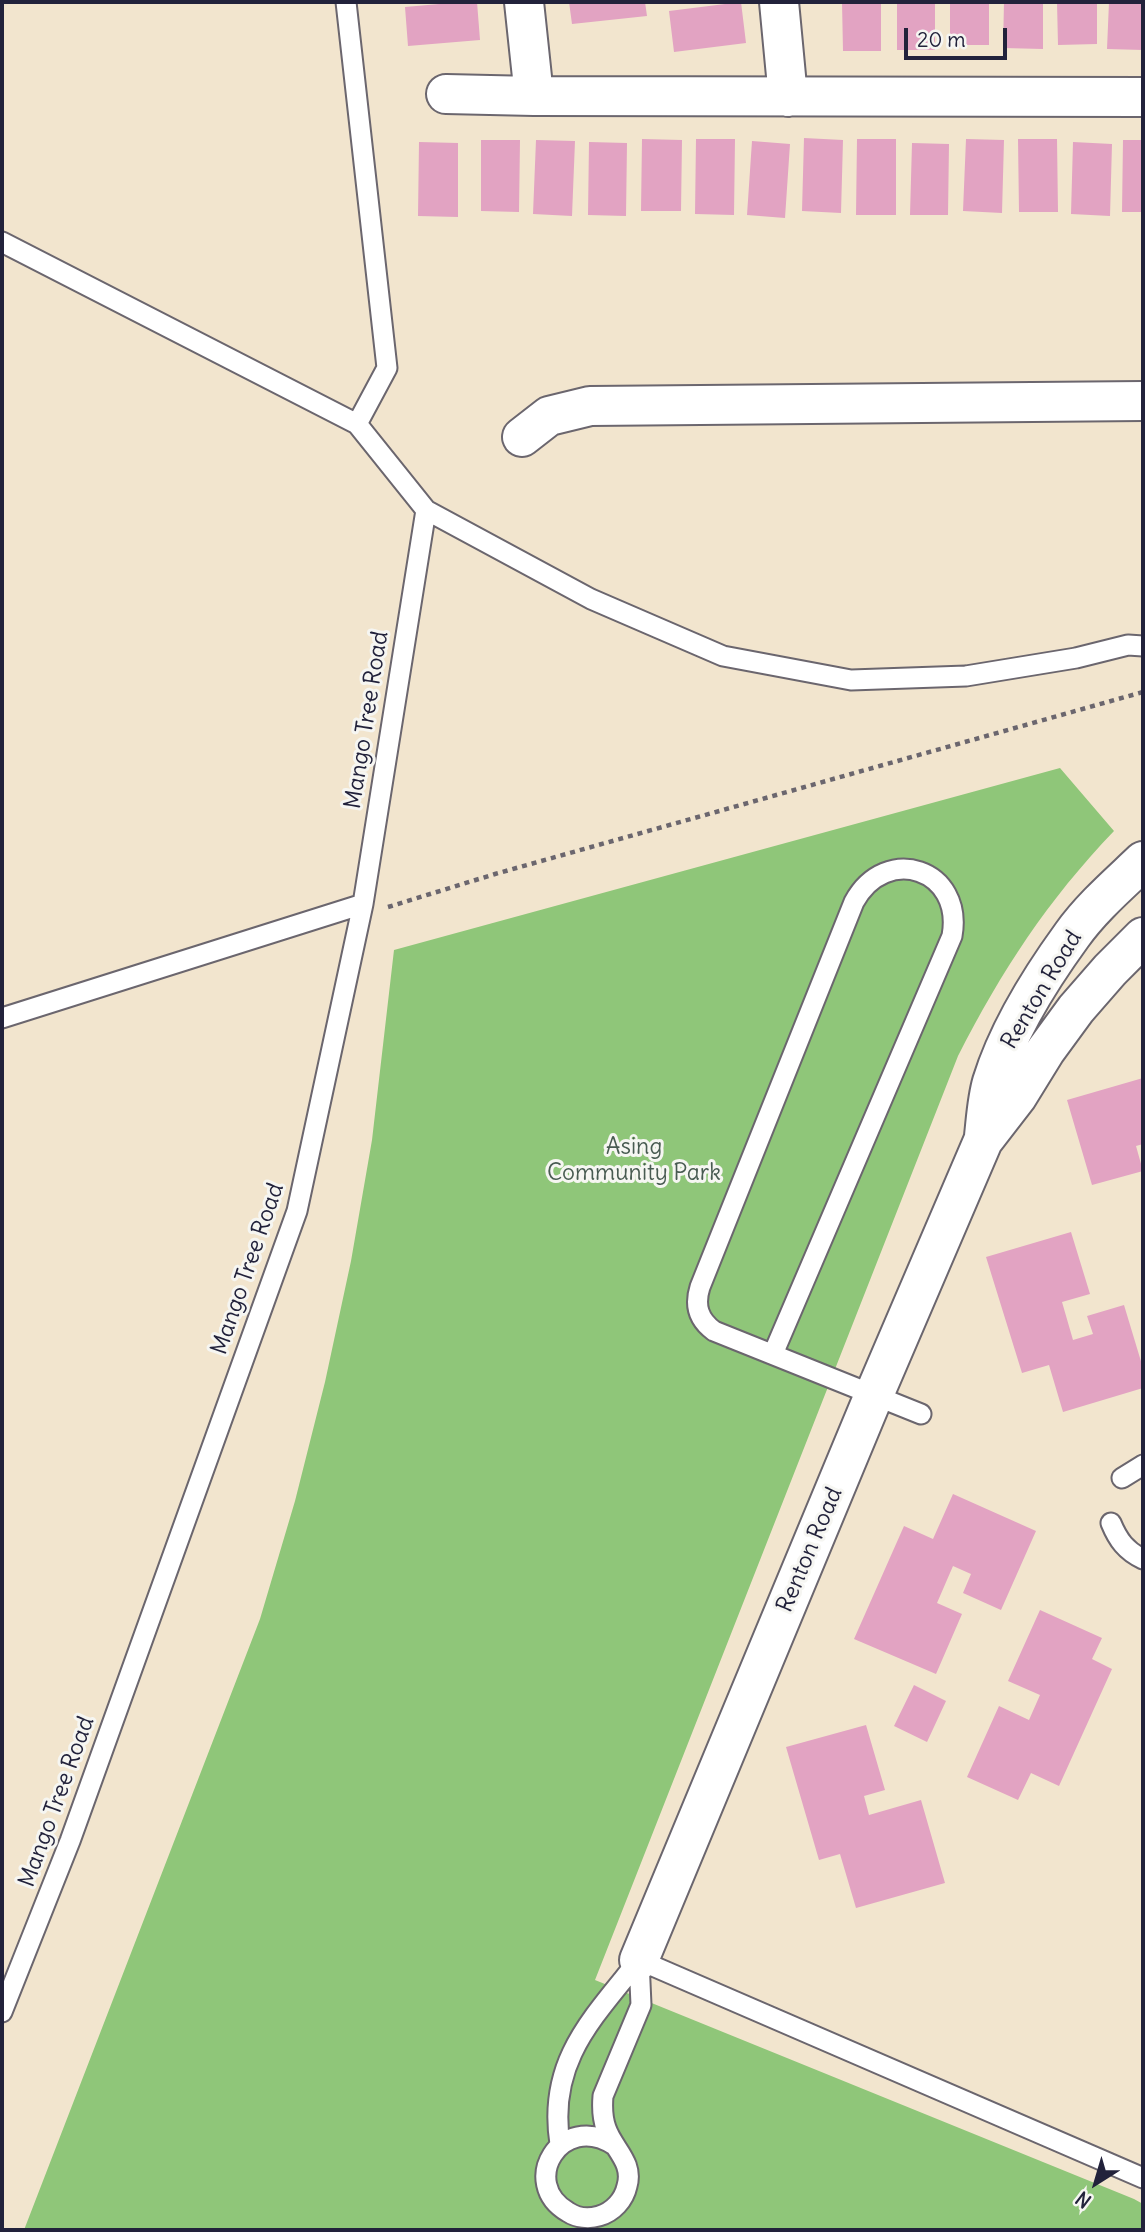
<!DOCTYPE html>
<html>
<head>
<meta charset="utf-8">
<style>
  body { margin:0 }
  #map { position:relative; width:1145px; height:2232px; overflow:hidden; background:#f2e5ce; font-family:Delius,sans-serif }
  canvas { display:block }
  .frame { position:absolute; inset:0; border:4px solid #22223b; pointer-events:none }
  .north { position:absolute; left:1061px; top:2148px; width:70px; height:70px; -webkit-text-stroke:5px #f6f6f2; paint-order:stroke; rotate:217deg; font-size:19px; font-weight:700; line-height:28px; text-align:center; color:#22223b }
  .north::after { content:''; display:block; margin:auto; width:24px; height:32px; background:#22223b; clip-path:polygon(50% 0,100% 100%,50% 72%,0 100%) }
  .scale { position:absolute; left:904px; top:28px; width:103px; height:32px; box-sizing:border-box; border:4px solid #22223b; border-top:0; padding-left:9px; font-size:21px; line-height:24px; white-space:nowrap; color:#22223b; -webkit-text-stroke:5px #f6f6f2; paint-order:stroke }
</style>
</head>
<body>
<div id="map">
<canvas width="1145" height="2232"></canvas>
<div class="frame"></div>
<div class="north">N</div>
<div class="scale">20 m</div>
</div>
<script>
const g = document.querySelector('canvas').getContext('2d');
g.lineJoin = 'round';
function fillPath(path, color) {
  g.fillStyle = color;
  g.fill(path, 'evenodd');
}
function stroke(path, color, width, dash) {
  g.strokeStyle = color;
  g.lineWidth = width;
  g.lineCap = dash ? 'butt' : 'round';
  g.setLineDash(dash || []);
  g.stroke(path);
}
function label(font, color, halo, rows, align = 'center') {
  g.font = font + ' Delius,sans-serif';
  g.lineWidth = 6;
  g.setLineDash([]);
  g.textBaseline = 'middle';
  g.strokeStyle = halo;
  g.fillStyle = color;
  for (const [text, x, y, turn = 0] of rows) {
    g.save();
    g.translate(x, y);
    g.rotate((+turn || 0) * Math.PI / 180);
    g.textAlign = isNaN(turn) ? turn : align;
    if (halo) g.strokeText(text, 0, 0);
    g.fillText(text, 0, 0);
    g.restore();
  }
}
fillPath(new Path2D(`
  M1060 768 1114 831C1047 901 1002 970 958 1056L595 1980 1134 2199 1143 2204V2230H24L260 1619 295 1501 325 1382 351 1261 372 1140 394 950Z`), '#8fc679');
fillPath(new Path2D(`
  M462 2H477L480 40 408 46 405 7Z
  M569 2H645L647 16 572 24Z
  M741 2 746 43 674 52 669 11Z
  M842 2H881V51H843Z
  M897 2H935V50H897Z
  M950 2H989V45H950Z
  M1004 2H1043V49L1003 48Z
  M1057 2H1097V44L1058 45Z
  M1109 2H1143V50L1107 49Z
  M804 138 843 140 841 213 802 211Z
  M642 139 682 140 681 211H641Z
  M696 139H735L734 215 695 214Z
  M857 139H896V215H856Z
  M966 139 1004 140 1002 213 963 211Z
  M1018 139H1057L1058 212H1019Z
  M481 140H520L519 212 481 211Z
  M536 140 575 141 572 216 533 214Z
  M1123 140H1143V212H1122Z
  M752 141 790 144 785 218 747 215Z
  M419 142 458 143V217L418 216Z
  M589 142 627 143 626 216 588 215Z
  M1073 142 1112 144 1110 216 1071 214Z
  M912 143 949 144 948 215H910Z
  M1143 1078V1144L1136 1146 1143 1171 1092 1185 1067 1100Z
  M1071 1232 1090 1294 1062 1302 1073 1340 1093 1334 1087 1316 1124 1305 1143 1368V1388L1063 1412 1049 1365 1022 1373 986 1257Z
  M953 1494 1036 1531 1001 1610 963 1593 971 1574 953 1566 937 1603 962 1614 936 1674 854 1639 904 1526 933 1539Z
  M1040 1610 1102 1638 1092 1659 1112 1669 1059 1786 1031 1773 1018 1800 967 1777 999 1706 1029 1720 1040 1695 1008 1681Z
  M914 1685 946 1701 927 1742 894 1726Z
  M866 1725 885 1790 864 1796 869 1815 921 1800 945 1883 856 1908 840 1854 819 1860 786 1747Z`), '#e2a3c2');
const service = new Path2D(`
  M346 2 387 368 357 424
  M2 242 357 424 426 510 591 599 723 656 851 680 966 676 1076 658 1128 645 1143 646
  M2 1018 363 904
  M773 1354 952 936C964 869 886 843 854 902L700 1287C694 1306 699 1320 714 1331L921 1414
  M1122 1478 1143 1465
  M1111 1523C1118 1540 1126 1551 1143 1559
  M639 1960 1143 2178
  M2 2012 70 1841 297 1211 363 904 426 510
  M560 2144C547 2062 592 2019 639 1960
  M614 2145C561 2111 518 2183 568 2212 577 2218 589 2219 599 2216 613 2212 624 2200 627 2186 634 2162 613 2149 606 2128 602 2117 602 2108 603 2096L641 2005 639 1960`);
const minor = new Path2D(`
  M524 2 534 96 1143 97
  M779 2 788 97
  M446 94 534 96
  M522 437 549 416 590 406 1143 401
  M984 1136C986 1118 987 1099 992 1082 1008 1030 1040 979 1072 935 1092 907 1119 884 1143 861
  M639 1960 874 1395 983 1141 1017 1097 1046 1050 1076 1009 1110 970 1143 937`);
stroke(service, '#6b666e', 23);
stroke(minor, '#6b666e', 42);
stroke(new Path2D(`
  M388 907 495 874 1143 692`), '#6b666e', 4.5, [5, 5]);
stroke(service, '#fff', 19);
stroke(minor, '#fff', 38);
label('23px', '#22223b', '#f6f6f2', [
  ["Mango Tree Road",367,720,-81],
  ["Renton Road",1042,990,-59],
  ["Mango Tree Road",248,1269,-71],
  ["Renton Road",810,1550,-67],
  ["Mango Tree Road",57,1802,-70]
]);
label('23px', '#485b51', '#f6f6f2', [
  ["Asing",634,1147],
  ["Community Park",634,1173]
]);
</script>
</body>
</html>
